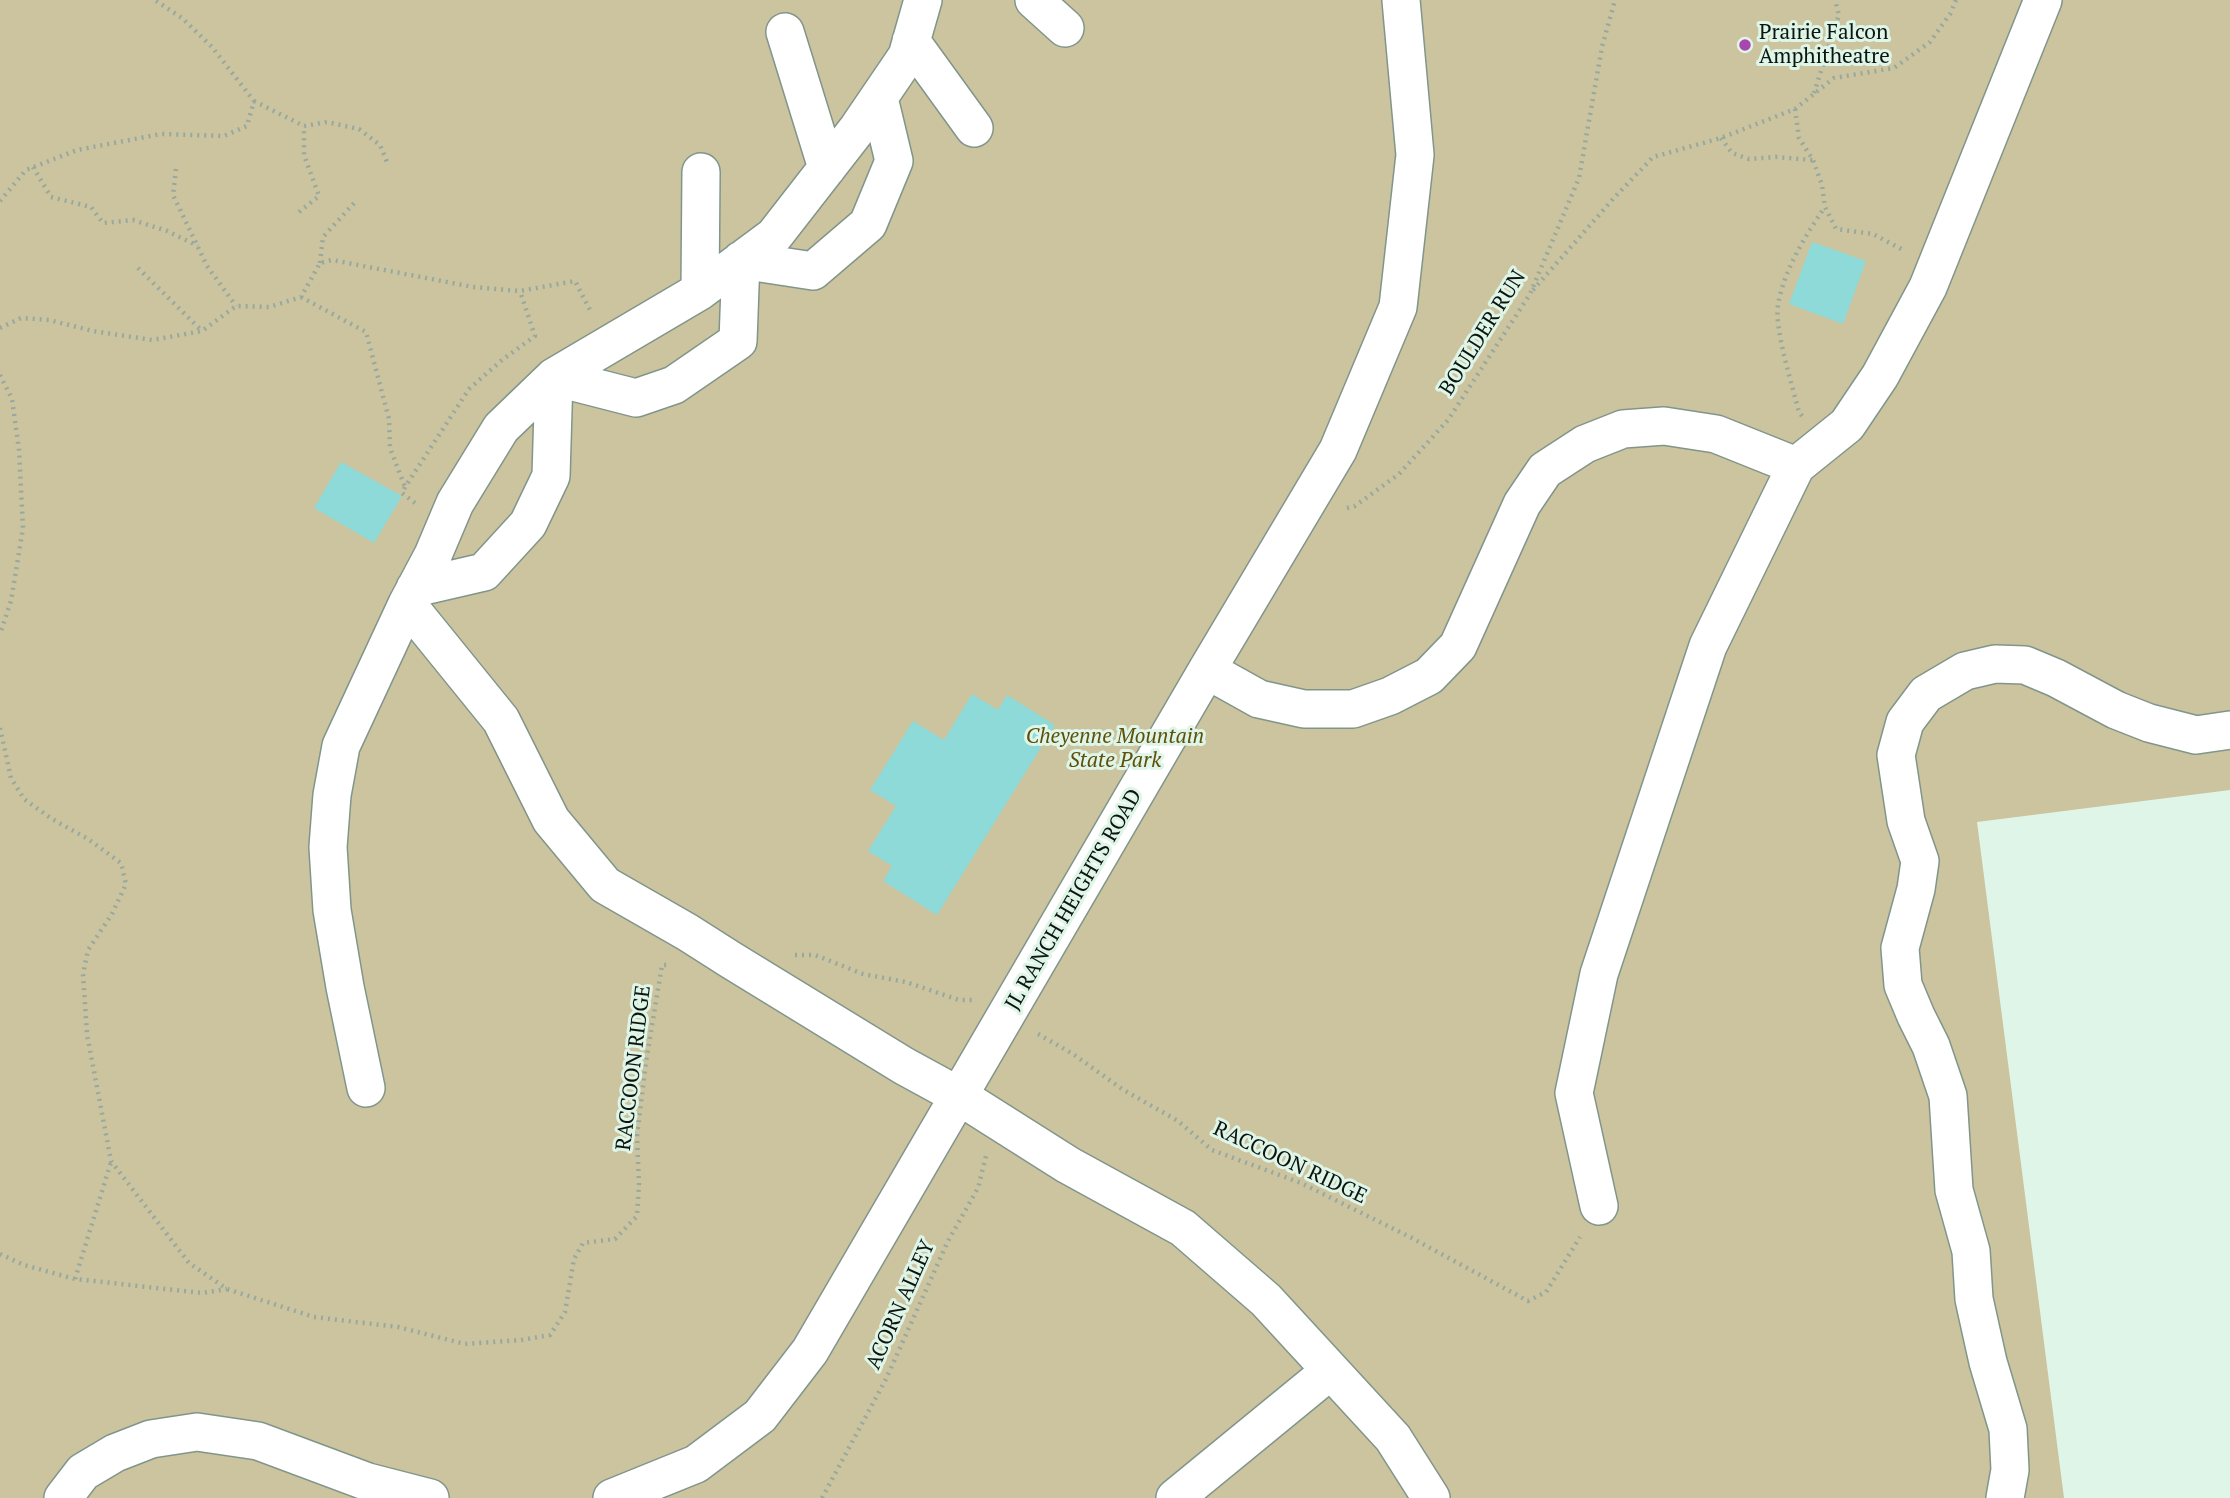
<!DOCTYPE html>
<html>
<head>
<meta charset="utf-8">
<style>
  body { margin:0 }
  canvas { display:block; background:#def5e8 }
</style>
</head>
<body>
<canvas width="2230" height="1498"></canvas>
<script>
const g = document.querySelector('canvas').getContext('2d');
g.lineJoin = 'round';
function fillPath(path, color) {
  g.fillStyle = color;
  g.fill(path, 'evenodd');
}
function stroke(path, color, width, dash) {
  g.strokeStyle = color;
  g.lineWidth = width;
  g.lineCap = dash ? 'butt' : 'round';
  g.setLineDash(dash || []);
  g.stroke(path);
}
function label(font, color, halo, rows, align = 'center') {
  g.font = font + ' "PT Serif",serif';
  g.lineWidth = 6;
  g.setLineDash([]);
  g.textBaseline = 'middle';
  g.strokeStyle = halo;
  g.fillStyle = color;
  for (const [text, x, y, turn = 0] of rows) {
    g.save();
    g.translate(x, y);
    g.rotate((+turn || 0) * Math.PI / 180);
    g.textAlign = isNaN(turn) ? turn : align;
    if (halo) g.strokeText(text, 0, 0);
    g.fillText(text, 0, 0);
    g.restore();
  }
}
fillPath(new Path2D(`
  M0 0H2230V790L1977 822 2064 1498H0Z`), '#ccc39f');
fillPath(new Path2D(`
  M1812 242 1866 261 1843 324 1789 304Z
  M341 462 402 496 374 543 314 508Z
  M972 694 998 710 1007 695 1055 725 937 915 883 881 892 866 868 851 896 806 870 790 913 721 944 740Z`), '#8edad9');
const minor = new Path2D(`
  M1034 0 1065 28
  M785 32 827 168
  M911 41 974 128
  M700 291 701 172
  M415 588 484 572 528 524 551 476 554 377 636 398 674 385 738 341 741 260 813 271 868 224 894 161 879 98
  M407 604 501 720 551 820 605 885 687 932 731 960 904 1066 959 1096 1068 1165 1183 1228 1266 1300 1393 1438 1431 1498
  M1207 670 1259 699 1304 709H1353L1390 696 1429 676 1458 646 1522 504 1545 470 1585 444 1623 429 1664 426 1716 434 1796 466
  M366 1088 345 987 332 910 328 847 332 795 341 746 407 604 433 555 455 503 501 428 554 377 700 291 774 236 858 128 907 56 923 0
  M1599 1206 1574 1093 1599 974 1708 646 1796 466 1847 425 1880 376 1928 287 2043 0
  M63 1498 83 1472 115 1453 151 1439 197 1432 258 1441 368 1482 430 1498
  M612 1498 696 1464 760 1416 810 1351 1207 670 1338 450 1398 307 1415 155 1401 0
  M1175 1498 1330 1371
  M2005 1498 2010 1470 2008 1429 1988 1362 1974 1299 1971 1251 1954 1190 1948 1096 1931 1046 1916 1016 1903 985 1900 948 1916 889 1920 861 1906 821 1896 755 1905 722 1926 694 1965 671 1995 664 2025 665 2056 678 2116 710 2149 723 2196 735 2230 730`);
stroke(minor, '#80968a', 40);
stroke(new Path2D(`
  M1814 93 1839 15 1835 0
  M254 101 304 126 327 122 359 129 380 145 387 162
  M1795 109 1799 138 1813 160 1822 185 1825 207 1836 229 1873 234 1905 251
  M1721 138 1732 153 1749 159 1776 157 1813 160
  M33 167 51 197 91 207 103 223 133 220 167 231 198 246
  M176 169 173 195 207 266 236 306
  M0 201 26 170 77 150 161 134 224 136 247 126 254 101 212 47 182 18 155 0
  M299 212 319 196 304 155V126
  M320 263 323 237 355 202
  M138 268 201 330
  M1533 290 1613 199 1653 157 1721 138 1795 109 1834 78 1894 68 1930 42 1950 14 1956 0
  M301 297 366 332 389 419 390 448 405 487
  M0 328 21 318 49 320 93 331 152 340 202 331 236 306 269 307 301 297 320 263 332 260 473 287 520 291 575 281 592 314
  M0 375 12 399 19 450 23 528 11 601 0 634
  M1802 416 1799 412C1793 388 1774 328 1778 305 1784 270 1805 236 1825 207
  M415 503 402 493 405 487 469 389 502 360 535 336 520 291
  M1347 508 1355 506 1399 474 1448 420 1530 294 1579 178 1602 47 1615 0
  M0 728 11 778 24 799 52 819 88 839 121 863 126 884 112 914 88 950 83 974 87 1034 111 1161 189 1263 227 1289 314 1317 398 1327 465 1344 521 1340 550 1335 565 1312 574 1259 583 1243 615 1239 637 1216 639 1184 637 1136 646 1062 662 965H668
  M795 955H815L863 974 906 982 959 1000H972
  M1038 1034 1073 1054 1122 1089 1178 1121 1212 1150 1301 1183 1410 1237 1528 1301 1546 1292 1580 1237
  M0 1254 24 1265 75 1279 202 1293 227 1289
  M75 1279 111 1162
  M822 1498 886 1379 948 1241 978 1188 986 1156`), '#97a99f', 4.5, [2, 5]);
stroke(minor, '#fff', 37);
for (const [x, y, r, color] of [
  [1745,45,7,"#a847ae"]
]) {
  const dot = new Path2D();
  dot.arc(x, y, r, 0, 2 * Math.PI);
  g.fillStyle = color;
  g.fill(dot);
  stroke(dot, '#def5e8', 2.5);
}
label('21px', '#0c1410', '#def5e8', [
  ["Prairie Falcon",1759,33],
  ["Amphitheatre",1759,57]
], 'left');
label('21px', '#0c1410', '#def5e8', [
  ["BOULDER RUN",1483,333,-58],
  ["JL RANCH HEIGHTS ROAD",1074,900,-60],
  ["RACCOON RIDGE",634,1068,-83],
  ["RACCOON RIDGE",1290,1163,25],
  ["ACORN ALLEY",901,1305,-66]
]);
label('italic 21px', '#5e4f0a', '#def5e8', [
  ["Cheyenne Mountain",1115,737],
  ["State Park",1115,761]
]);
</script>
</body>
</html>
